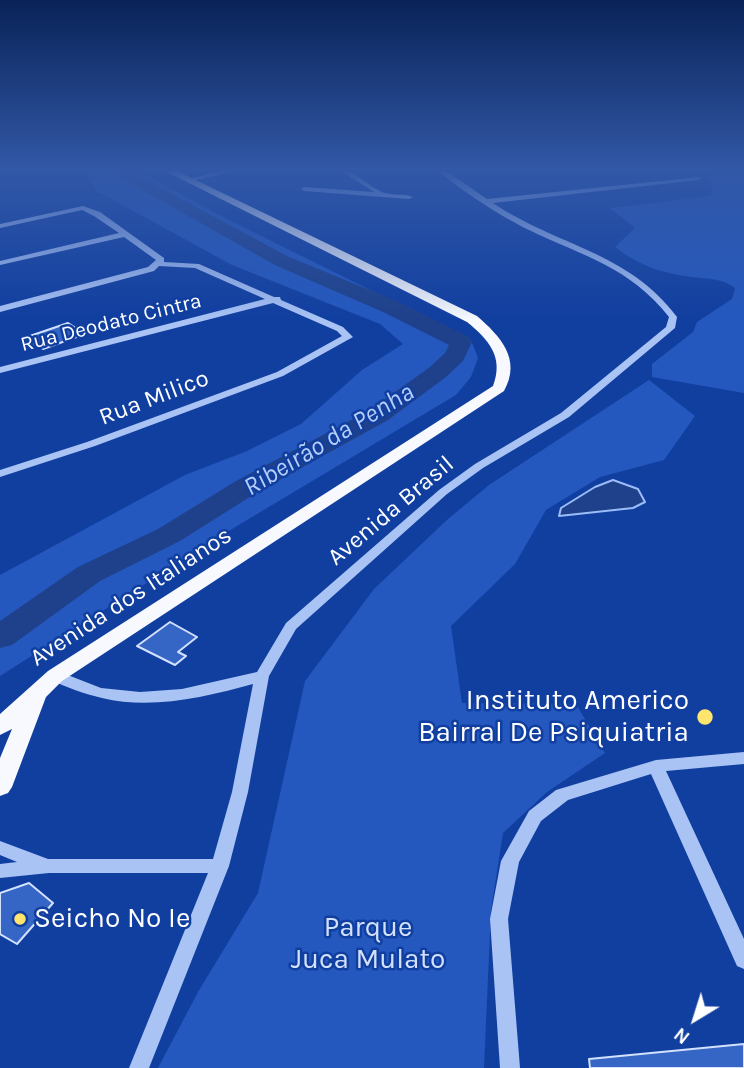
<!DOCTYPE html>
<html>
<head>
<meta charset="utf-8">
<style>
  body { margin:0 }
  #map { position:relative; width:744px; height:1068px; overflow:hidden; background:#113fa0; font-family:Karla,sans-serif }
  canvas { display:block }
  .north { position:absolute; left:660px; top:984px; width:70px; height:70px; -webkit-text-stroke:5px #113fa0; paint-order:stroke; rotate:218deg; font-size:19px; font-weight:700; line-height:28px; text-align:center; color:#fff }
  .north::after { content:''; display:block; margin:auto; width:24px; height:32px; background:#fff; clip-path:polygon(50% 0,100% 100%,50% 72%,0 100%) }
</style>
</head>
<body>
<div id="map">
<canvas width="744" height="1068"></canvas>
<div class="north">N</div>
</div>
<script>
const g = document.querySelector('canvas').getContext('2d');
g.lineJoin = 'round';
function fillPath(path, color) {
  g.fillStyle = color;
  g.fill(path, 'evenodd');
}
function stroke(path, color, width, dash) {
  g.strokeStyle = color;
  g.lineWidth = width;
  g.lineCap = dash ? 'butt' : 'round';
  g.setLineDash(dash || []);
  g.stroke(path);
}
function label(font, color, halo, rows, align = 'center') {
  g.font = font + ' Karla,sans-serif';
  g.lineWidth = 5;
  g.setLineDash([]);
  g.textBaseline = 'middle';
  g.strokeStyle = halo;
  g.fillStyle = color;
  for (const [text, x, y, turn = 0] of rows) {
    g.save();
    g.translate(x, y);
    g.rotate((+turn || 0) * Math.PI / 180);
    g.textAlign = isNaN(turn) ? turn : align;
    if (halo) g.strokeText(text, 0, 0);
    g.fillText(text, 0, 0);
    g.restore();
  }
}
fillPath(new Path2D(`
  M83 171H139L225 218 471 340 478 358 471 377 456 395 227 532 0 676V575L185 475 247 451 301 424 362 370 403 344 380 324 232 265 97 191Z
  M744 172V393L652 377V364L693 332 697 322 732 299 735 288C722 278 708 279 692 277 664 274 637 265 615 247L635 228 610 208 711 196 713 187 706 176Z
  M649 380 695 416 664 460 600 477 546 510 515 564 451 626 462 703 576 704 605 753 547 792 503 833 491 910 484 1068H158L198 992 258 893 305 681 374 589 448 519 489 485Z`), '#2458bf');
const water = new Path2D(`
  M613 480 638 489 645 502 633 508 559 516 561 508 595 487Z`);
fillPath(water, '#1f418b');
stroke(water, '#9bbcf8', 2);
fillPath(new Path2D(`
  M109 171H129L289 257 399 302 469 337 472 342 463 361 446 377 388 420 256 493 180 541 100 581 12 645 0 648V621L78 567 158 529 236 481 370 410 430 367 445 353 449 345 383 312 275 265Z`), '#1f418b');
const building = new Path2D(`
  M68 323 85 334 43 349 24 338Z
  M170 622 197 637 178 652 186 656 175 665 137 646Z
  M29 883 53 903 17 944 0 934V893Z
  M744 1044V1068H590L589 1059Z`);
fillPath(building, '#3565c5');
stroke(building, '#d2e1fe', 2);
fillPath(new Path2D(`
  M223 171H235L187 182 184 180Z
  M341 171C358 171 369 188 385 193 394 196 404 193 413 197L409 199 304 191 301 189 304 187 374 192Z
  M439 171H446L487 199 700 177 701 178 698 180 493 203C557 246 629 252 677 317L675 328 569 417 483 468 447 494 296 629 269 676 248 792 229 866 149 1068H129L208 873H49L0 878V864L17 862 0 855V841L48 859H213L232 792 253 684C205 697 152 710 102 698 84 694 67 687 50 680L48 676 50 672H60L101 688 140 692 182 689 257 672 286 623 439 490 475 464 561 413 666 327 669 317C630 267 583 256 529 230 502 217 460 190 439 171Z
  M83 206 100 212 164 258V262L199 264 274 297H280L281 300 343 327 353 337 283 376 95 446 0 477V470L87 442 277 372 342 336 337 331 273 303 0 373V367L265 299 195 268 159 266 154 271 0 312V306L148 267 156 260 124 237 0 265V261L119 233 94 216 82 210 0 228V224Z
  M744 752V764L666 771 744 939V969L737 966 651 774 568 800 541 821 519 862 508 919 520 1068H500L490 919 501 861 529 811 556 790 656 760Z`), '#a9c3f5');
fillPath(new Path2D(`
  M165 171H177L477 316C500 336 522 359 504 391L62 681 46 697 12 787 8 793 0 796V758L12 729 0 735V714L48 671 493 386C504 357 489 340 467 322Z`), '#f7f9ff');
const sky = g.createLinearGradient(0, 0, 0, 320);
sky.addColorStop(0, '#092358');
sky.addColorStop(0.53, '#3258a7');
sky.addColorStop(1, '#3258a700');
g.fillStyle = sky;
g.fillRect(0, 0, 744, 320);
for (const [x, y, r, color] of [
  [705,717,9,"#ffe56d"],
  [20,919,7,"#ffe56d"]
]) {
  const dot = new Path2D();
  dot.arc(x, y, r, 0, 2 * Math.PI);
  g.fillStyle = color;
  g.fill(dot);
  stroke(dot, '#113fa0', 2.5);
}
label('21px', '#fff', '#113fa0', [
  ["Rua Deodato Cintra",111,323,-14]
]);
label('24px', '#fff', '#113fa0', [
  ["Rua Milico",154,398,-21],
  ["Avenida Brasil",391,511,-40],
  ["Avenida dos Italianos",131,597,-33]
]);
label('italic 26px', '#b6cefb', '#113fa0', [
  ["Ribeirão da Penha",329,440,-31]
]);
label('28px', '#fff', '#113fa0', [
  ["Instituto Americo",689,701],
  ["Bairral De Psiquiatria",689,733],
  ["Seicho No Ie",34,919,"left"]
], 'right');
label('28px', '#d2e1fe', '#113fa0', [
  ["Parque",368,928],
  ["Juca Mulato",368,960]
]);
</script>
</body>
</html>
